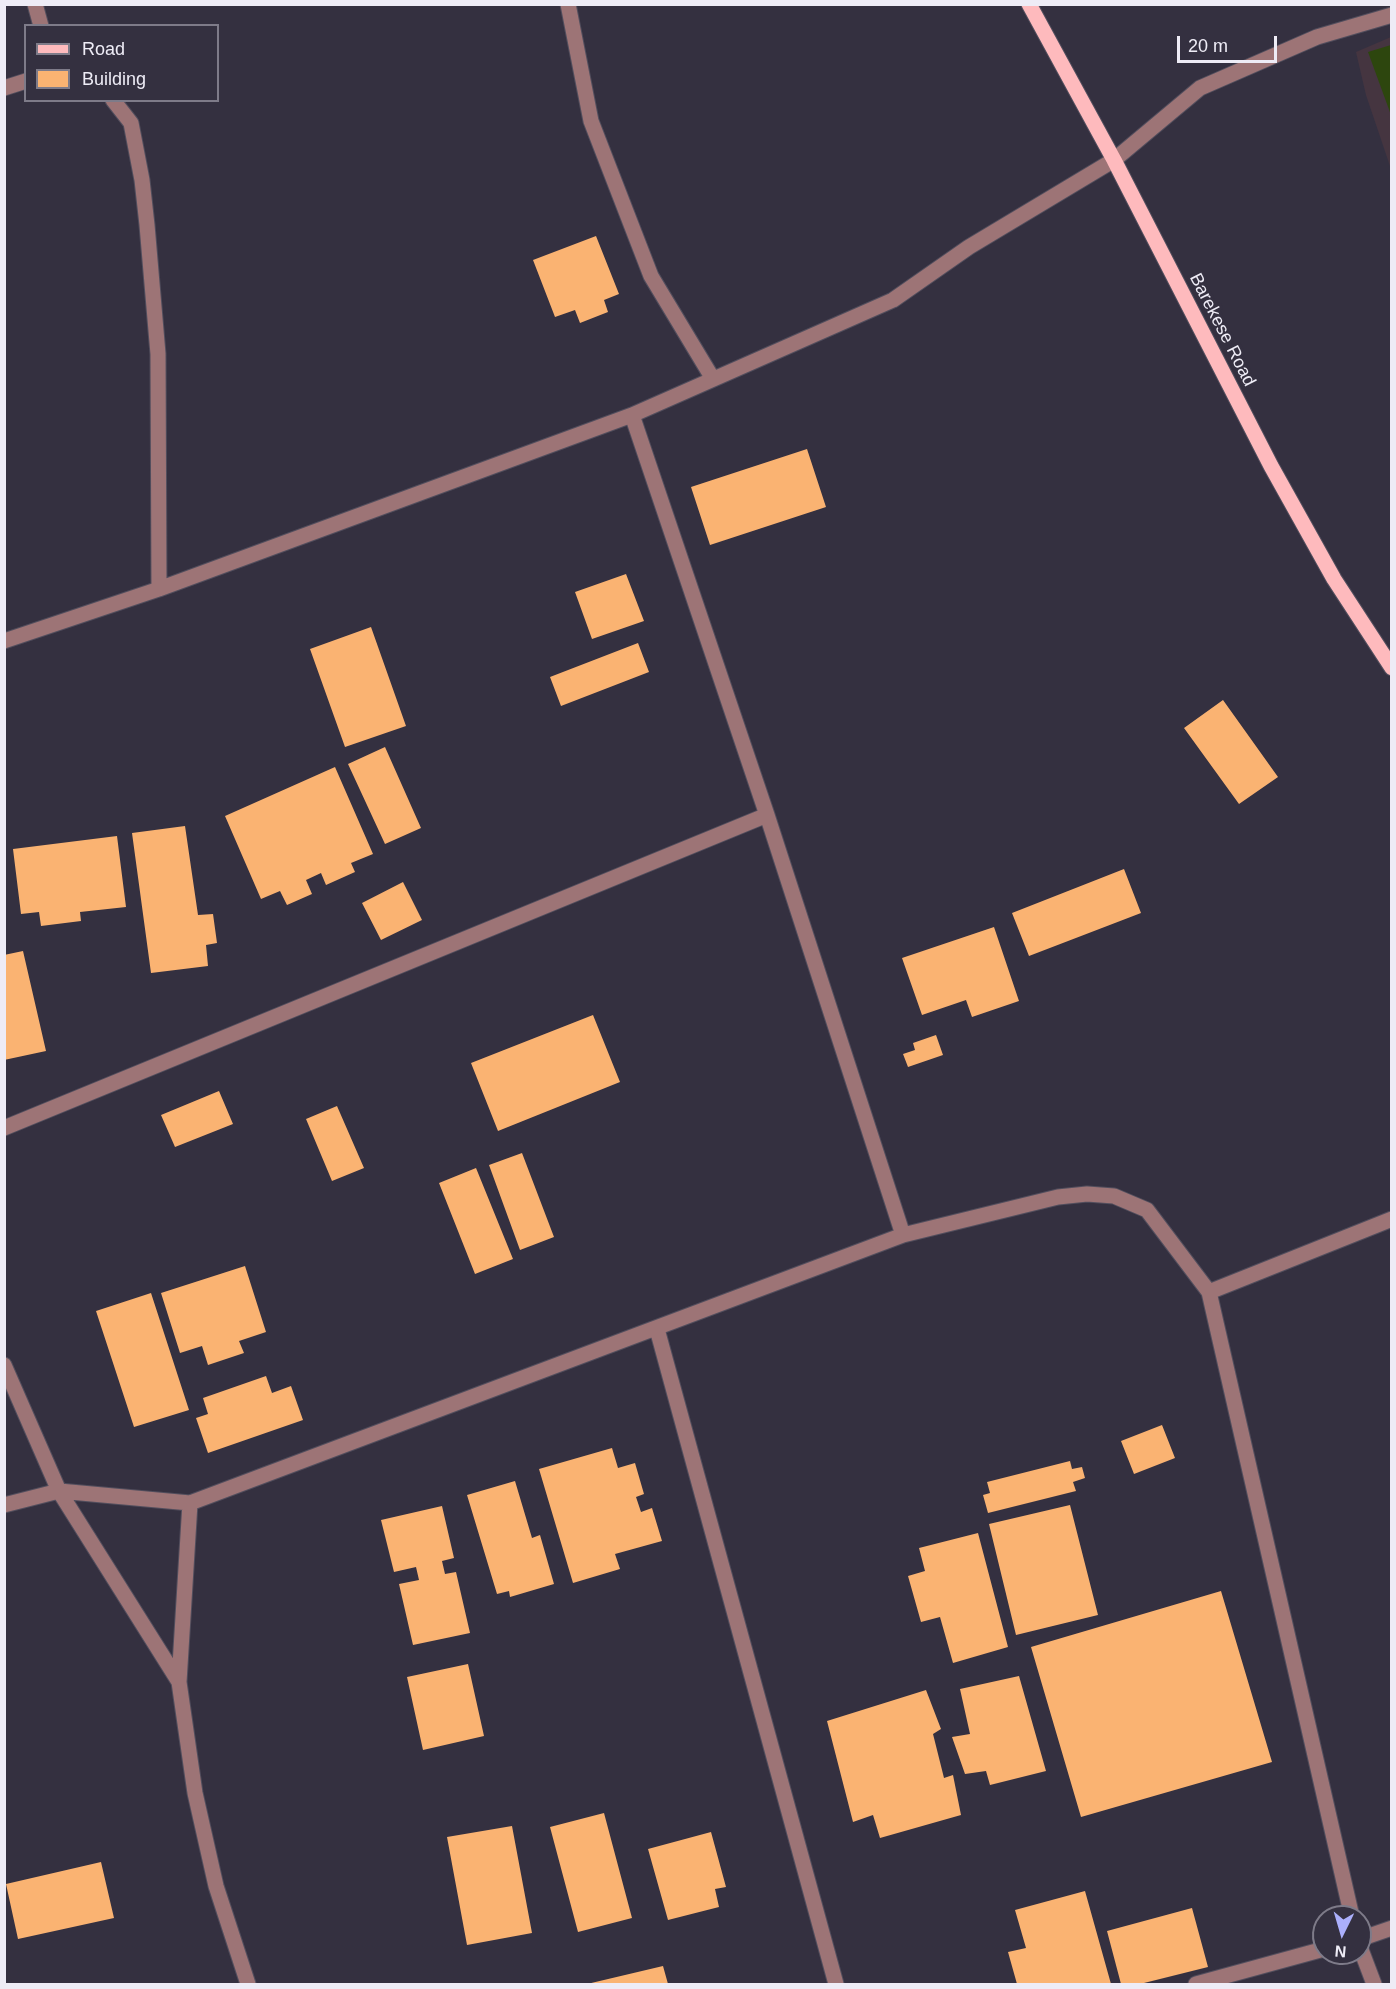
<!DOCTYPE html>
<html>
<head>
<meta charset="utf-8">
<style>
  body { margin:0 }
  #map { position:relative; width:1396px; height:1989px; overflow:hidden; background:#343040; font-family:Helvetica,sans-serif }
  canvas { display:block }
  .frame { position:absolute; inset:0; border:6px solid #eeecf6; pointer-events:none }
  .legend { position:absolute; left:24px; top:24px; width:195px; height:78px; box-sizing:border-box; background:#343040; border:2px solid #7e7b89; margin:0; padding:8px 10px; list-style:none; font-size:18px; color:#eeecf6 }
  .legend li { display:flex; align-items:center; gap:12px; height:30px }
  .legend b { width:30px; border:2px solid #7e7b89 }
  .north { position:absolute; left:1312px; top:1905px; width:60px; height:60px; box-sizing:border-box; background:#343040; border:2px solid #7e7b89; border-radius:50%; rotate:185deg; font-size:16px; font-weight:700; line-height:24px; text-align:center; color:#eeecf6 }
  .north::after { content:''; display:block; margin:auto; width:21px; height:27px; background:#abaffb; clip-path:polygon(50% 0,100% 100%,50% 72%,0 100%) }
  .scale { position:absolute; left:1177px; top:36px; width:100px; height:27px; box-sizing:border-box; border:3px solid #eeecf6; border-top:0; padding-left:8px; font-size:18px; line-height:21px; white-space:nowrap; color:#eeecf6; -webkit-text-stroke:4px #343040; paint-order:stroke }
</style>
</head>
<body>
<div id="map">
<canvas width="1396" height="1989"></canvas>
<div class="frame"></div>
<ul class="legend">
<li><b style="height:8px;background:#febabd"></b>Road</li>
<li><b style="height:16px;background:#fab372"></b>Building</li>
</ul>
<div class="north">N</div>
<div class="scale">20 m</div>
</div>
<script>
const g = document.querySelector('canvas').getContext('2d');
g.lineJoin = 'round';
function fillPath(path, color) {
  g.fillStyle = color;
  g.fill(path, 'evenodd');
}
function stroke(path, color, width, dash) {
  g.strokeStyle = color;
  g.lineWidth = width;
  g.lineCap = dash ? 'butt' : 'round';
  g.setLineDash(dash || []);
  g.stroke(path);
}
function label(font, color, halo, rows, align = 'center') {
  g.font = font + ' Helvetica,sans-serif';
  g.lineWidth = 6;
  g.setLineDash([]);
  g.textBaseline = 'middle';
  g.strokeStyle = halo;
  g.fillStyle = color;
  for (const [text, x, y, turn = 0] of rows) {
    g.save();
    g.translate(x, y);
    g.rotate((+turn || 0) * Math.PI / 180);
    g.textAlign = isNaN(turn) ? turn : align;
    if (halo) g.strokeText(text, 0, 0);
    g.fillText(text, 0, 0);
    g.restore();
  }
}
fillPath(new Path2D(`
  M1391 37V169L1366 95 1356 52Z`), '#453540');
fillPath(new Path2D(`
  M1391 45H1392L1391 115 1368 52Z`), '#2d460e');
fillPath(new Path2D(`
  M596 236 619 294 604 300 608 312 580 323 575 310 555 317 533 260Z
  M807 449 826 507 710 545 691 487Z
  M626 574 644 621 592 639 575 592Z
  M371 627 406 726 345 747 310 649Z
  M638 643 649 672 561 706 550 677Z
  M1223 700 1278 777 1239 804 1184 728Z
  M385 747 421 828 385 844 348 764Z
  M335 767 373 854 351 863 355 872 326 885 321 873 306 880 312 894 287 905 280 891 261 899 225 816Z
  M185 826 198 915 213 914 217 943 206 945 208 966 151 973 132 833Z
  M117 836 126 907 80 912 81 921 41 926 39 912 21 914 13 849Z
  M1124 869 1141 913 1029 956 1012 913Z
  M403 882 422 920 381 940 362 903Z
  M994 927 1019 1001 972 1017 966 1000 922 1015 902 958Z
  M23 951 46 1051 4 1060V955Z
  M593 1015 620 1082 498 1131 471 1063Z
  M936 1035 943 1055 908 1067 903 1054 915 1050 913 1043Z
  M219 1091 233 1124 175 1147 161 1115Z
  M337 1106 364 1168 332 1181 306 1119Z
  M522 1153 554 1237 520 1250 489 1165Z
  M476 1168 513 1259 475 1274 439 1183Z
  M245 1266 266 1332 239 1341 244 1353 208 1365 202 1346 180 1353 161 1293Z
  M151 1293 189 1410 134 1427 96 1311Z
  M266 1376 272 1393 291 1386 303 1420 208 1453 196 1418 208 1414 203 1398Z
  M1162 1425 1175 1458 1134 1474 1121 1441Z
  M612 1448 618 1468 635 1463 644 1494 636 1497 641 1512 652 1508 662 1541 615 1554 620 1569 573 1583 539 1469Z
  M1070 1461 1072 1469 1082 1467 1085 1478 1073 1482 1076 1491 988 1513 983 1495 990 1493 987 1482Z
  M515 1481 532 1538 540 1535 554 1584 510 1597 509 1591 497 1594 467 1495Z
  M1070 1505 1098 1615 1016 1635 989 1524Z
  M442 1506 454 1558 442 1561 445 1574 456 1572 470 1633 413 1645 399 1584 419 1580 416 1567 394 1572 381 1520Z
  M978 1533 1008 1647 953 1663 940 1617 921 1622 908 1576 925 1571 919 1548Z
  M1221 1591 1272 1762 1081 1817 1031 1647Z
  M468 1664 484 1736 423 1750 407 1677Z
  M1019 1676 1046 1771 990 1785 986 1771 965 1774 952 1737 970 1734 960 1689Z
  M926 1690 941 1729 933 1734 944 1778 953 1775 961 1815 880 1838 873 1815 853 1822 827 1721Z
  M604 1813 632 1918 578 1932 550 1827Z
  M512 1826 532 1933 467 1945 447 1837Z
  M711 1832 726 1887 715 1889 719 1907 668 1920 648 1849Z
  M101 1862 114 1918 18 1939 6 1884Z
  M1085 1891 1111 1984H1017L1008 1952 1026 1948 1015 1910Z
  M1192 1908 1208 1967 1140 1984H1121L1107 1931Z
  M663 1966 668 1984H587Z`), '#fab372');
const minor = new Path2D(`
  M35 4 41 26
  M568 4 591 121 651 276 713 379
  M4 88 26 81
  M113 100 131 123 142 180 147 225 158 354 159 589
  M632 415 767 815 903 1235
  M4 641 159 589 632 415 893 300 969 247 1114 160 1200 88 1317 37 1392 15
  M4 1128 767 815
  M1209 1292 1352 1917
  M657 1329 836 1984
  M4 1365 59 1491 190 1503 903 1235 1058 1197 1087 1194 1114 1196 1147 1210 1209 1292 1392 1219
  M190 1503 179 1682 195 1793 216 1886 248 1984
  M4 1505 59 1491 179 1682
  M1360 1939 1392 1928
  M1360 1947 1374 1984
  M1196 1984 1324 1949`);
const major = new Path2D(`
  M1029 4 1114 160 1271 466 1334 579 1392 668`);
stroke(minor, '#524e5d', 17);
stroke(major, '#524e5d', 17);
stroke(minor, '#9d7476', 15);
stroke(major, '#febabd', 15);
label('18px', '#eeecf6', '#343040', [
  ["Barekese Road",1222,330,63]
]);
</script>
</body>
</html>
